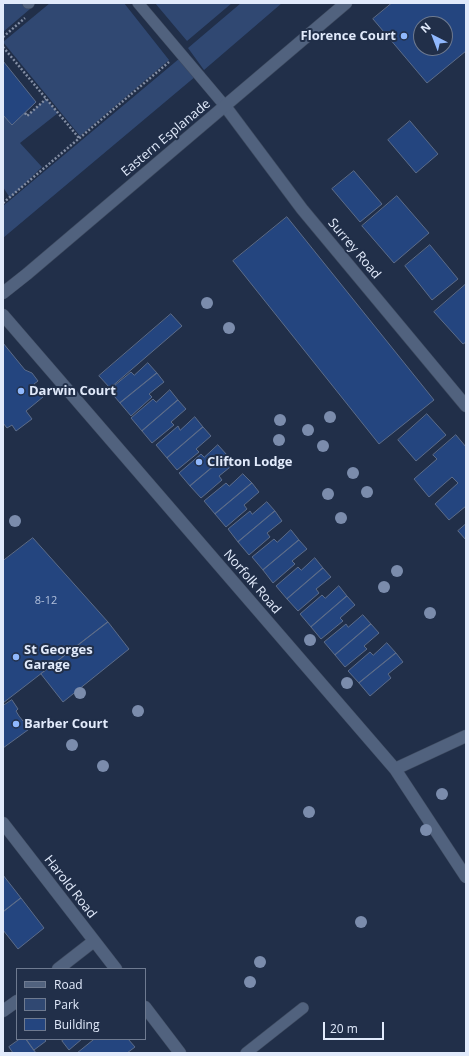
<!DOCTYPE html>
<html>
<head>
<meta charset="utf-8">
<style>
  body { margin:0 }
  #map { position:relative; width:469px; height:1056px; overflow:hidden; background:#212f49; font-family:"Open Sans",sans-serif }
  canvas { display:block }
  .frame { position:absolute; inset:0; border:4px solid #e1eafb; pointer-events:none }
  .legend { position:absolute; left:16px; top:968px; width:130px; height:72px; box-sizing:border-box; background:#212f49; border:1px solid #6e7a90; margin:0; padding:5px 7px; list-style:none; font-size:12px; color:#e1eafb }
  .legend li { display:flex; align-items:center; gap:8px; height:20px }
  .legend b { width:20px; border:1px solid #6e7a90 }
  .north { position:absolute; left:413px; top:16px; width:40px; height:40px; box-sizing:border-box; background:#212f49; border:1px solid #6e7a90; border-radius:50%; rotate:318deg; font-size:11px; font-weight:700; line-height:16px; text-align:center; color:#e1eafb }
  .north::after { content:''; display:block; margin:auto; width:14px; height:18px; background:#90b8fd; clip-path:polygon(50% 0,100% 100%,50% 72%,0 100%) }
  .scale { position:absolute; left:323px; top:1022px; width:61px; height:18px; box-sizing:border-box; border:2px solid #e1eafb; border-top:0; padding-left:5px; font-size:12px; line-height:14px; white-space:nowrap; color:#e1eafb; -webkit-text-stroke:3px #212f49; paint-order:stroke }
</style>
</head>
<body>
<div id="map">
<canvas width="469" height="1056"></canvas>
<div class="frame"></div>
<ul class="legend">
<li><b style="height:5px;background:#51627e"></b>Road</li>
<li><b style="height:11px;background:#304872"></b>Park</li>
<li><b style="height:11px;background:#24457f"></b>Building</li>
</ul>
<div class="north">N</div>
<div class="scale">20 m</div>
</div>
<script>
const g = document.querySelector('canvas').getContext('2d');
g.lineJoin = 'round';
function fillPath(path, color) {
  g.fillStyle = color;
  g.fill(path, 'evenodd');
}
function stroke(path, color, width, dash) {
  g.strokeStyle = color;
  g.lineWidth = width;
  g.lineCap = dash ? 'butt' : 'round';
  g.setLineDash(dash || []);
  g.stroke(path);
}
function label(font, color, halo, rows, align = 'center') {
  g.font = font + ' "Open Sans",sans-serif';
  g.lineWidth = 4;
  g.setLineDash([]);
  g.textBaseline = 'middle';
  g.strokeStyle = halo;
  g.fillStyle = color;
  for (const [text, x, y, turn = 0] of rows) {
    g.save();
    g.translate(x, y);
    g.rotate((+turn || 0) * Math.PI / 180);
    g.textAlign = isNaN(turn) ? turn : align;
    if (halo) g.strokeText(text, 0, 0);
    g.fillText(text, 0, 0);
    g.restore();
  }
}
fillPath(new Path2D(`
  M3 3H25L30 9 3 32Z
  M50 3H124L169 60 80 136 3 42Z
  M155 3H232L187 41Z
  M241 3H282L204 70 188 48Z
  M180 58 196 76 3 238V206Z
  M46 99 58 113 20 143 42 167 10 198 3 187V115L25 113 27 116Z`), '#304872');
const building = new Path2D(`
  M392 3H466V51L427 83 373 19ZM421 24H445V48H421Z
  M3 61 36 102 12 125 3 115Z
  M410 121 438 154 416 173 388 140Z
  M354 171 382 204 360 222 332 189Z
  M397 196 429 233 394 263 362 226Z
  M287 217 434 400 379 444 233 261Z
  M430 245 458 279 432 300 405 266Z
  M466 284V342L463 344 434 312Z
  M171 314 182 326 110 388 99 376Z
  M3 343 25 370 32 373 38 381 34 384 43 397 26 411 32 419 16 431 12 425 7 428 3 423Z
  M148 363 157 373 120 403 109 390 131 372 134 375Z
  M157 373 164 382 149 394 152 397 131 416 120 403Z
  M170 390 178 400 142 431 131 418 153 399 156 402Z
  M178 400 186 409 171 422 174 425 152 443 142 431Z
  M427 414 446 435 416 461 398 440Z
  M195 417 203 427 167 458 156 445 178 426 180 430Z
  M203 427 211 436 196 449 199 452 177 470 167 458Z
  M456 435 466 447V506L449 520 435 504 458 483 452 477 429 497 414 479 437 459 433 455Z
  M218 445 227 455 190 486 179 473 201 454 204 457Z
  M227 455 234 464 219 476 222 480 201 498 190 486Z
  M243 474 252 483 215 514 204 501 226 483 229 486Z
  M252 483 259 492 244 505 247 509 226 527 215 514Z
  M267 502 275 511 238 542 228 529 250 511 252 514Z
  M275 511 282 521 267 533 270 537 249 555 238 542Z
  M466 524V540L458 531Z
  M291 530 299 540 263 570 252 557 274 539 277 542Z
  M33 538 108 622 3 703V561Z
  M299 540 307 549 292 561 295 564 273 583 263 570Z
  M315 558 323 568 287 599 276 586 298 567 301 570Z
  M323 568 331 577 316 589 319 593 298 611 287 599Z
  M339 586 347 596 311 627 300 614 322 595 325 598Z
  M347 596 355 605 340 618 343 621 321 639 311 627Z
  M363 615 371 624 335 655 324 642 346 624 348 627Z
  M108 622 129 649 63 702 41 674Z
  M371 624 379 633 364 646 367 649 345 667 335 655Z
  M387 643 396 653 359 683 348 671 370 652 373 655Z
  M396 653 403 662 388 674 391 678 370 696 359 683Z
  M12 700 18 709 16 711 19 716 23 721 26 719 32 727 3 748V706Z
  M3 875 21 898 3 912Z
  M21 898 44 928 18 949 3 930V912Z
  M20 1039H26L36 1053H13L9 1047Z
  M26 1039H44L46 1041 34 1050Z
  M65 1039H82L69 1050 62 1041Z
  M92 1039H128L135 1047 127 1053H77L93 1040Z`);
fillPath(building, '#24457f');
stroke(building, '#5c6c89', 1);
const service = new Path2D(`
  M28 3H29
  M138 3 225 106
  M246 1053 303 1008`);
const minor = new Path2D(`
  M225 106 302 209 466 406
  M3 315 395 769 466 877
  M395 769 466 736
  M3 823 116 969
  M58 969 94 941
  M145 1007 180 1053
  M3 1011 17 1001`);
const secondary = new Path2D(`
  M3 293 27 274 346 3`);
stroke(service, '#3e4a5f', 12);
stroke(minor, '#3e4a5f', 13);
stroke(secondary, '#3e4a5f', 13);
stroke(new Path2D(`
  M3 37 25 18
  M3 47 79 138
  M25 113 27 116 46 99
  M3 203 169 62`), '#838ea4', 2.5, [2, 2]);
stroke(service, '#51627e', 11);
stroke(minor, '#51627e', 12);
stroke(secondary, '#51627e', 12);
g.fillStyle = '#7b8cac';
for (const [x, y] of [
  [207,303],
  [229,328],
  [330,417],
  [280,420],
  [308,430],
  [279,440],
  [323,446],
  [353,473],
  [367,492],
  [328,494],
  [341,518],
  [15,521],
  [397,571],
  [384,587],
  [430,613],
  [310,640],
  [347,683],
  [80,693],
  [138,711],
  [72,745],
  [103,766],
  [442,794],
  [309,812],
  [426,830],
  [361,922],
  [260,962],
  [250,982]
]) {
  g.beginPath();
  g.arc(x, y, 6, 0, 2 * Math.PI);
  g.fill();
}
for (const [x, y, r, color] of [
  [404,36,4,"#90b8fd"],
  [21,391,4,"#90b8fd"],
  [199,462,4,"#90b8fd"],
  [16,657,4,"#90b8fd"],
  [16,724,4,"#90b8fd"]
]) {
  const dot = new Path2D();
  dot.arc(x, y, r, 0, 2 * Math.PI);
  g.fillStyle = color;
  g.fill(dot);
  stroke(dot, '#212f49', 1.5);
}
label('11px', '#b2c1dc', null, [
  ["8-12",46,601]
]);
label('bold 13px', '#e1eafb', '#212f49', [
  ["Florence Court",396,36,"right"],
  ["Darwin Court",29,391],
  ["Clifton Lodge",207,462],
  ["St Georges",24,650],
  ["Garage",24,665],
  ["Barber Court",24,724]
], 'left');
label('13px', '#e1eafb', '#212f49', [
  ["Eastern Esplanade",166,138,-40],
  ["Surrey Road",354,249,50],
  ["Norfolk Road",252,582,49],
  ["Harold Road",70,887,52]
]);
</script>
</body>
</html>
